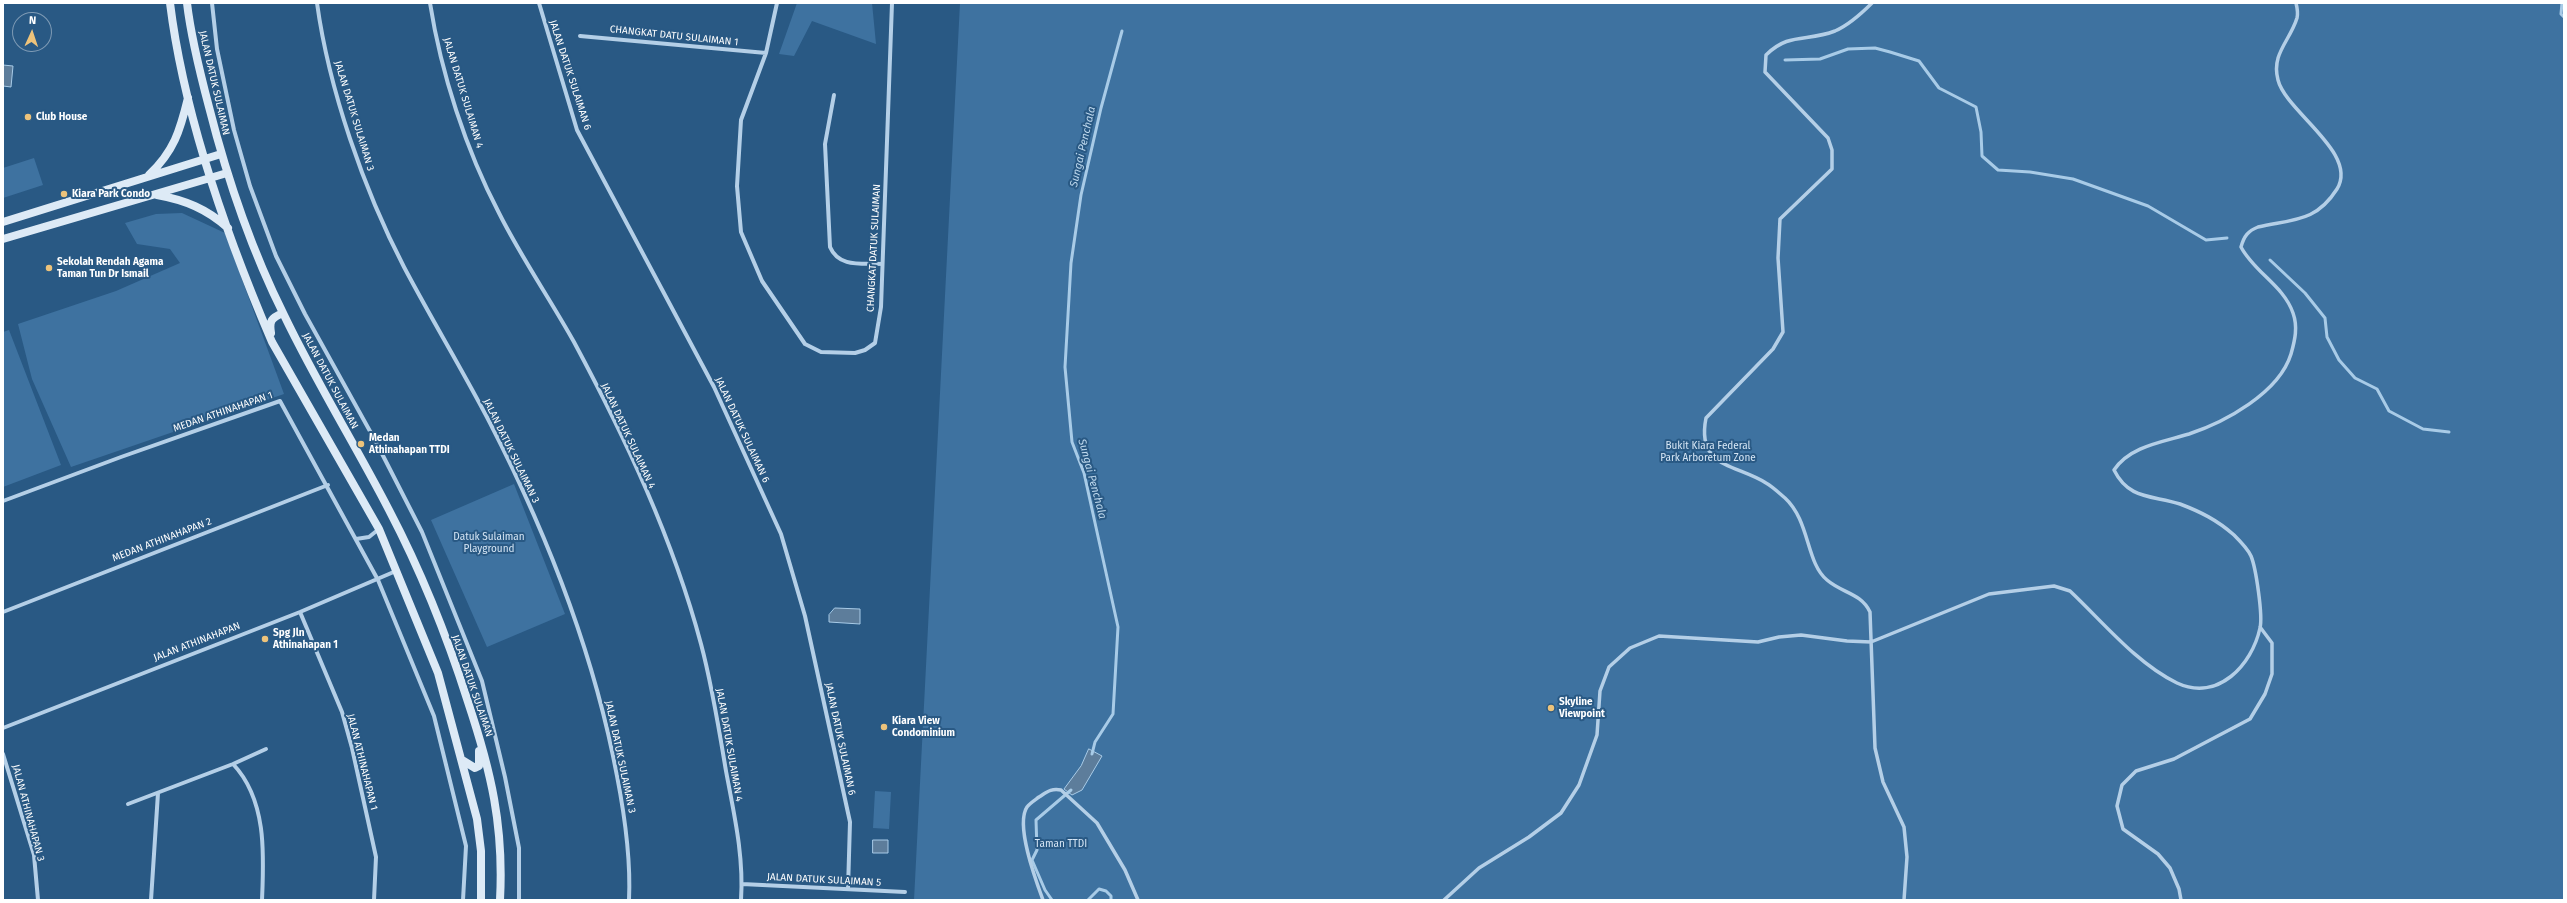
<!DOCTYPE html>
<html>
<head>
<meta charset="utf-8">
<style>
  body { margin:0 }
  #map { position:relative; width:2567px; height:903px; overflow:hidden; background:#295984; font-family:"Fira Sans",sans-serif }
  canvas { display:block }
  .frame { position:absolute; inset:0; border:4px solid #fff; pointer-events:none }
  .north { position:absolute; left:12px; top:12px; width:40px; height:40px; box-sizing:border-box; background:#295984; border:1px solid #7f9bb5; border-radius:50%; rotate:3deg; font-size:11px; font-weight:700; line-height:16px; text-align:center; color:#fff }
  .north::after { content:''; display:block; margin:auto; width:14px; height:18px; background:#edc37b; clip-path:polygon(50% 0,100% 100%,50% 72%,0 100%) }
</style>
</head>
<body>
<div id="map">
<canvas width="2567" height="903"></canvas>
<div class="frame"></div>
<div class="north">N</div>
</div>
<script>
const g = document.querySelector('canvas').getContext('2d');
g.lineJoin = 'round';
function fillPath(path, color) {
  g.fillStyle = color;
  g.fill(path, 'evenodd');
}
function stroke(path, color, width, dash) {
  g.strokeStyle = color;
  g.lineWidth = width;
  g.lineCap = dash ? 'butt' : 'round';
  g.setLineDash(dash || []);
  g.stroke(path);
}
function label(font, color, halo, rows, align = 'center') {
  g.font = font + ' "Fira Sans",sans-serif';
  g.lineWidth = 4;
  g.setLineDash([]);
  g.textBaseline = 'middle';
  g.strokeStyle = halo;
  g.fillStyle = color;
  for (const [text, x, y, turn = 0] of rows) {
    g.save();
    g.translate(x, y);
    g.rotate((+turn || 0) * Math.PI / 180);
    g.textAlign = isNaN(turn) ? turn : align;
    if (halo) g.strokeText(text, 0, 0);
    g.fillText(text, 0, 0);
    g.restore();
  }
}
fillPath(new Path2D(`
  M797 3H872L876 44 812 21 794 56 779 54Z
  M960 3H2564V900H914Z
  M34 158 43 185 3 198V168Z
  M182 213 225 233 284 394 71 467 32 379 18 324 116 291 180 263 170 249 137 244 125 223 156 214Z
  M9 330 61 465 3 487V332Z
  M514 484 565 614 487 647 431 520Z
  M875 791 891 792 889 829 873 828Z`), '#3e72a0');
const water = new Path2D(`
  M3 65 13 66 11 87 3 86Z
  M835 608 860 609V624L829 622V615Z
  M1089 749 1102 756 1082 790 1072 795 1064 789 1081 766Z
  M873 840H888V853H873Z`);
fillPath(water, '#5d7d9b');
stroke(water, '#a8cbe7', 1);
stroke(new Path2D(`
  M2562 3 2561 14 2564 17
  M1785 60 1820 59 1848 49 1875 48 1890 52 1919 61 1939 88 1976 107 1981 132 1982 156 1998 170 2030 172 2073 179 2148 206 2206 240 2227 238
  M2270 260 2305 293 2325 318 2327 337 2339 360 2355 378 2377 389 2389 411 2423 429 2449 432
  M1092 754 1095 742 1113 714 1118 627 1084 473 1072 442 1065 367 1071 263 1081 195 1101 108 1122 31
  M1052 900 1045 890 1032 860 1037 850 1036 820 1071 790
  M1088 900 1099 889 1106 891 1111 896V900`), '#a8cbe7', 3);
stroke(new Path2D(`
  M1872 3C1861 14 1849 25 1835 31 1807 42 1789 32 1766 55L1765 72 1828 138 1832 150V169L1780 219 1778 258 1783 332 1773 349 1706 418C1696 468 1736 464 1766 483 1773 487 1779 493 1785 498 1810 521 1806 563 1827 580 1842 593 1861 593 1870 612L1875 748 1883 782 1904 827 1907 857 1904 900
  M1043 900C1036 881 1015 825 1027 807 1030 803 1035 800 1039 797 1047 792 1051 788 1061 790L1097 823 1125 870 1138 900
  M1444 900 1479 868 1529 837 1561 813 1579 785 1597 735 1600 691 1609 667 1630 648 1659 636 1758 642 1779 637 1801 635 1847 641 1871 642 1989 594 2054 586 2070 591C2102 621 2137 664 2177 683 2218 702 2252 665 2260 628 2263 616 2256 568 2251 556 2248 549 2240 541 2234 535 2217 520 2201 512 2180 504 2152 495 2129 500 2114 470 2130 446 2163 442 2189 434 2225 422 2279 393 2291 354 2295 340 2298 327 2293 313 2284 286 2254 272 2241 247 2244 236 2248 231 2258 227 2294 219 2316 222 2337 189 2359 153 2286 112 2278 80 2271 54 2290 41 2297 18 2298 14 2297 7 2296 3
  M2181 900 2179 889 2170 868 2158 854 2123 829 2117 806 2122 785 2136 771 2174 759 2250 719 2265 694 2272 674V643L2260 627`), '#b4cfe7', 3.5);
stroke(new Path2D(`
  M212 3 217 49 234 130 250 186 276 256 305 314 376 442 422 532 482 681 505 777 519 848V900
  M317 3C329 90 364 190 404 267 432 320 463 371 490 423 547 534 594 653 617 776 625 817 631 858 629 900
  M430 3C441 73 466 150 499 213 521 257 550 299 574 342 625 437 673 539 701 644 712 685 719 729 726 771 734 814 744 856 741 900
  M539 3 577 130 714 387 781 534 805 616 850 822 848 889
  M777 3 766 53 741 120 737 186 741 232 762 281 805 344 821 352 855 353 865 350 875 343 881 307 892 3
  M580 36 766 53
  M834 95 825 144 830 247C839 268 862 263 882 264
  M3 501 121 457 280 401 378 580 434 716 466 846 463 900
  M356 539 369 537 379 529
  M3 612 328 485
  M300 612 342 712 352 748 376 857 374 900
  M3 728 300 612 396 571
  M3 754 34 855 38 900
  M233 764C267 800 264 855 262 900
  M128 804 233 764 266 749
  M742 884 905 892
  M151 900 158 793`), '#b4cfe7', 4);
stroke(new Path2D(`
  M170 3C184 116 227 237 272 342L379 529 438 673 477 819 481 851V900
  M187 3C191 38 200 73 209 107 227 178 251 249 284 315 316 382 355 444 389 510 421 571 447 636 468 702 491 771 504 826 500 900
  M149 175C174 151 180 131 188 98
  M157 195C185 200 207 209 228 228
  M3 222 221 154
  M3 239 227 173
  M271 333C269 321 271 318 283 313
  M462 760 475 768 479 766V751`), '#ddeaf6', 8);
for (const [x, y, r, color] of [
  [28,117,4,"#edc37b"],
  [64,194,4,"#edc37b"],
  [49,268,4,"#edc37b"],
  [361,444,4,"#edc37b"],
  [265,639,4,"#edc37b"],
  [1551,708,4,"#edc37b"],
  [884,727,4,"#edc37b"]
]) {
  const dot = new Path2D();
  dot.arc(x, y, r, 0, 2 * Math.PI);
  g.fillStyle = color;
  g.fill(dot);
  stroke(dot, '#295984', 1.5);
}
label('10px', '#fff', '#295984', [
  ["CHANGKAT DATU SULAIMAN 1",674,36,6],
  ["JALAN DATUK SULAIMAN 6",570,75,72],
  ["JALAN DATUK SULAIMAN",214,83,77],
  ["JALAN DATUK SULAIMAN 4",463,93,73],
  ["JALAN DATUK SULAIMAN 3",354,116,73],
  ["CHANGKAT DATUK SULAIMAN",874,248,-87],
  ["JALAN DATUK SULAIMAN",330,381,62],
  ["MEDAN ATHINAHAPAN 1",223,412,-19],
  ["JALAN DATUK SULAIMAN 6",742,430,65],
  ["JALAN DATUK SULAIMAN 4",628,436,65],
  ["JALAN DATUK SULAIMAN 3",511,451,64],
  ["MEDAN ATHINAHAPAN 2",162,540,-21],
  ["JALAN ATHINAHAPAN",197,642,-21],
  ["JALAN DATUK SULAIMAN",472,686,71],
  ["JALAN DATUK SULAIMAN 6",840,739,78],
  ["JALAN DATUK SULAIMAN 4",729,745,80],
  ["JALAN DATUK SULAIMAN 3",620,757,78],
  ["JALAN ATHINAHAPAN 1",362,762,76],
  ["JALAN ATHINAHAPAN 3",28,813,75],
  ["JALAN DATUK SULAIMAN 5",824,880,3]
]);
label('bold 10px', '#fff', '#295984', [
  ["Club House",36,117],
  ["Kiara Park Condo",72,194],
  ["Sekolah Rendah Agama",57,262],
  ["Taman Tun Dr Ismail",57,274],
  ["Medan",369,438],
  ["Athinahapan TTDI",369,450],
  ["Spg Jln",273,633],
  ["Athinahapan 1",273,645],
  ["Skyline",1559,702],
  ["Viewpoint",1559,714],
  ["Kiara View",892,721],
  ["Condominium",892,733]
], 'left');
label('10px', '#d7e7f6', '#295984', [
  ["Bukit Kiara Federal",1708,446],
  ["Park Arboretum Zone",1708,458],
  ["Datuk Sulaiman",489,537],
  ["Playground",489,549],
  ["Taman TTDI",1061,844]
]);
label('italic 11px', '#bfd9ee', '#295984', [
  ["Sungai Penchala",1083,147,-77],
  ["Sungai Penchala",1092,479,75]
]);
</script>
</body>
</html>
